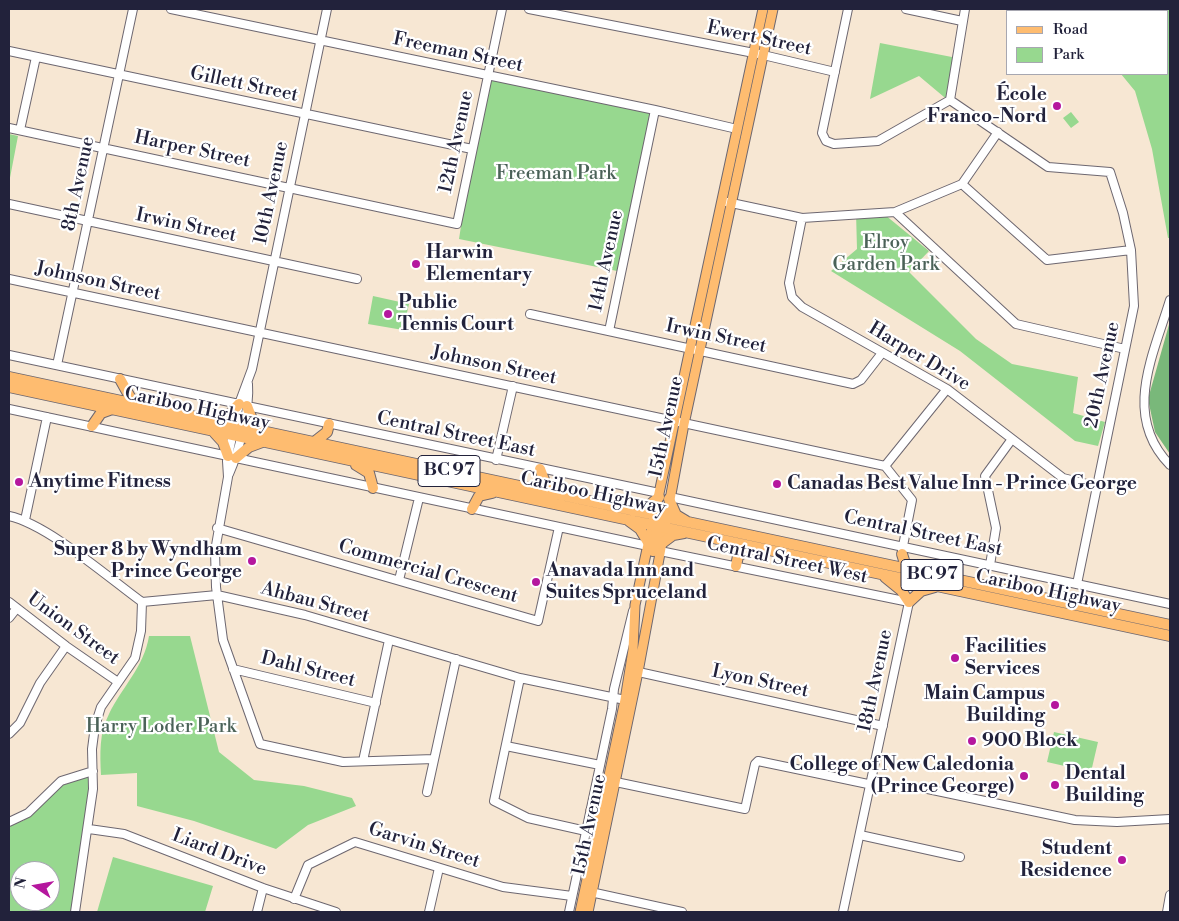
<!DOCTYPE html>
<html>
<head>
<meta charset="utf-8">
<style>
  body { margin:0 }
  #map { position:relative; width:1179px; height:921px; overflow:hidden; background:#f7e7d3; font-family:"Libre Bodoni",serif }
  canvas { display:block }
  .frame { position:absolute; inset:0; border:10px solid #22223b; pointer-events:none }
  .legend { position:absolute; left:1006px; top:10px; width:162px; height:65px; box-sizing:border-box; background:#fff; border:1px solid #a7a7b1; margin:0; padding:6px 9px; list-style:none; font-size:15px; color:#22223b }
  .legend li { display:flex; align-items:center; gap:10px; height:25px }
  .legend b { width:25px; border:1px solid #a7a7b1 }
  .north { position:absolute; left:10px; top:861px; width:50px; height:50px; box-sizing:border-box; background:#fff; border:1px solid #a7a7b1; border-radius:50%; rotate:282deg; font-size:14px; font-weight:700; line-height:20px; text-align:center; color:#22223b }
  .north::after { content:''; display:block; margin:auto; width:18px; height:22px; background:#b5179e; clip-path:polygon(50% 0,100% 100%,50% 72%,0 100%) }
</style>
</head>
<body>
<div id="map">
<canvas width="1179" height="921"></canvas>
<div class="frame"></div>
<ul class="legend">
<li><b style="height:6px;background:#febc70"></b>Road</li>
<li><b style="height:14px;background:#97d88f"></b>Park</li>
</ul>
<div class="north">N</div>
</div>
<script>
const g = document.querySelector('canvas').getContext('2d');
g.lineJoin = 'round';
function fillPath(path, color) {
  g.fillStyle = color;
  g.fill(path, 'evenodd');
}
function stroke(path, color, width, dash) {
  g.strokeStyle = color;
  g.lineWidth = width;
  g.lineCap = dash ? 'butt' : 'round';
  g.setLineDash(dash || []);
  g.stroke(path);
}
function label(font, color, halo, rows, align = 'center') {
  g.font = font + ' "Libre Bodoni",serif';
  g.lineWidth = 4.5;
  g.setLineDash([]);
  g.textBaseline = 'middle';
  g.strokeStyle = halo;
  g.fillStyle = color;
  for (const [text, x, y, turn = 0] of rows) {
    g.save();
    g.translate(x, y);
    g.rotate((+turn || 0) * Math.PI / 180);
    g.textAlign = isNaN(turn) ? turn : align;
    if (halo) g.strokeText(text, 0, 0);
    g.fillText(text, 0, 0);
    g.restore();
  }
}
fillPath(new Path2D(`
  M1066 9H1170V238H1168L1152 149 1135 91 1121 74H1168V11H1069Z
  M880 43 957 58 950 102 919 76 870 99Z
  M490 74 655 108 622 272 459 239 473 149Z
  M1071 112 1079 122 1071 128 1063 118Z
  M9 134 18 136 9 183Z
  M879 210 929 251 909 272 976 339 1012 364 1078 377 1073 413 1105 422 1098 446 1075 441 960 351 831 271 857 249 856 212Z
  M373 296 409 304 403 330 368 324Z
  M149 636H190L219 752 254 780 304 786 352 798 356 806 308 825 276 849 194 821 137 806V773L101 775C100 754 99 733 109 714 122 687 144 667 149 636Z
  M1054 732 1098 742 1091 772 1047 762Z
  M91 776 72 912H9V822L23 821 69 779ZM20 871H50V901H20Z
  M113 857 213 886 205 912H97Z`), '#97d88f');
fillPath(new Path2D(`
  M1170 321 1169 441 1170 454 1155 432 1148 399Z`), '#79b87a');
const minor = new Path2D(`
  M171 9 655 110 737 129
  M327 9 252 369 239 404 227 461 228 477 215 551 216 587 223 640 260 744 343 762 434 759
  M529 9 759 54 835 72
  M848 9 822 133 826 141 834 144 878 141 950 100
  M906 9 962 21
  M9 51 472 149
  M950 100 1048 167 1110 172 1123 213 1131 250 1134 306 1077 584
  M950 100 965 9
  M9 128 457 224 502 9
  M20 130 36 57
  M962 184 1047 260 1131 250
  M722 201 802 218 895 212 962 184 998 132
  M9 204 357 279
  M895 212 1016 324 1125 349
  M802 218 789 283 792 297 802 307 947 389 1063 478 1095 486
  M9 279 885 466
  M1170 300C1153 356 1122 416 1170 465
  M530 314 853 384 861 380 882 353
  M609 331 655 110
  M9 355 239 404
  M57 365 133 9
  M247 406 659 493
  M9 409 228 456
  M236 458 648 546
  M496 460 513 386
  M885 466 912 500 902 551
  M885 466 947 389
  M229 474C239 452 250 408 248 384
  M670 497 1170 604
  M9 516C47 524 109 578 142 602L217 595 305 615 520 678 630 701
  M25 520 47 417
  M217 528 538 621 559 527
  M660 551 909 602 843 912
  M990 565 996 528 985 476 1012 439
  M399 580 419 498
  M9 602 66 646 118 682
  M9 618 17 608
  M233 669 376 703
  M634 671 883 726
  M520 678 494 801 528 818 586 831
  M9 734 20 723 40 683 66 646
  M506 746 600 765
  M363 761 389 640
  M611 781 745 809 755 764 758 761 887 788H923L1075 820 1117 822 1170 819
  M427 792 456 659
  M9 822 28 813 61 781 93 771
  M89 829 124 834 263 888 336 912
  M860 835 960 857
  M586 891 682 912
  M294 899 308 865 355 842 503 887 572 896
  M75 912 93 789 92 749 95 726 101 707 135 658 141 631 142 602
  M257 912 263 888
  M429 912 439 868
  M569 912 612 709 614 689 633 611
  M1167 912 1170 895`);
const major = new Path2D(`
  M591 810 597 828
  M580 912 625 700 633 650 635 605 763 9
  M588 912 638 672 684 424 773 9`);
const highway = new Path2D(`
  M9 377 1170 625
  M120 379 130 397 137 404
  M9 387 1170 636
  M247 406 253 422 264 431
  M215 421 228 416 239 404
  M92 426 101 413 112 409
  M212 430 223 442 228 456
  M313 443 327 432 329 424
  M236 458 249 447 265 441
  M356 465 369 473 373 488
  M540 469 546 485 557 494
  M669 499 676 515 686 521
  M472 509 479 496 492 493
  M634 511 646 508 659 497
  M629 521 640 529 649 544
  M661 544 673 535 684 533
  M653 551 659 521
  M902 554 907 570
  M736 566 738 556 754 547
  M885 577 901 590 909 602
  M909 602 921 591 935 587`);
stroke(minor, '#6d6770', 10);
stroke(major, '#6d6770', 11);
stroke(highway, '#6d6770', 12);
stroke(minor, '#fff', 8);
stroke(major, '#febc70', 9);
stroke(highway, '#febc70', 10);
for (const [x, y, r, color] of [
  [1057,106,5,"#b5179e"],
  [416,264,5,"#b5179e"],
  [388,314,5,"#b5179e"],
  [19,482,5,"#b5179e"],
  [777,484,5,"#b5179e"],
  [252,561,5,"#b5179e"],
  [536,582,5,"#b5179e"],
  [955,658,5,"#b5179e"],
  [1055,705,5,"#b5179e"],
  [972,741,5,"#b5179e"],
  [1024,776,5,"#b5179e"],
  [1055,785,5,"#b5179e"],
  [1122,860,5,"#b5179e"]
]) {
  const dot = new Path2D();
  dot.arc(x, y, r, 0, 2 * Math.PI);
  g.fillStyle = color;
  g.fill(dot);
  stroke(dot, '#fff', 2);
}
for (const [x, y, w] of [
  [449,471,62],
  [932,575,62]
]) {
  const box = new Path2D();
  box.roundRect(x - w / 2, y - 15.5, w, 31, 4);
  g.fillStyle = '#fff';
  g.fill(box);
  stroke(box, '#22223b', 1);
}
label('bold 18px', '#22223b', null, [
  ["BC 97",449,471],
  ["BC 97",932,575]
]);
label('19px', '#22223b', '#fff', [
  ["Ewert Street",759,39,12],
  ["Freeman Street",458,53,12],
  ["Gillett Street",244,85,12],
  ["12th Avenue",457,142,-78],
  ["Harper Street",192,150,12],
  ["8th Avenue",79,184,-78],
  ["10th Avenue",272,193,-78],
  ["Irwin Street",186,226,12],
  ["14th Avenue",607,261,-78],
  ["Johnson Street",98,282,12],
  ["Irwin Street",716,337,12],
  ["Harper Drive",919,357,31],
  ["Johnson Street",494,366,12],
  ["20th Avenue",1103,375,-78],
  ["Cariboo Highway",197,409,12],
  ["15th Avenue",667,427,-78],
  ["Central Street East",456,435,12],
  ["Cariboo Highway",593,494,12],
  ["Central Street East",923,534,12],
  ["Central Street West",787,561,12],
  ["Commercial Crescent",428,572,16],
  ["Cariboo Highway",1048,592,12],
  ["Ahbau Street",315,603,15],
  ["Union Street",73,629,36],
  ["Dahl Street",308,670,14],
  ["18th Avenue",876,681,-78],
  ["Lyon Street",760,682,12],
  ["15th Avenue",590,825,-78],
  ["Garvin Street",424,846,17],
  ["Liard Drive",219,853,21]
]);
label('bold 19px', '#22223b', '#fff', [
  ["École",1047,95,"right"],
  ["Franco-Nord",1047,117,"right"],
  ["Harwin",426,253],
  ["Elementary",426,275],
  ["Public",398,303],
  ["Tennis Court",398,325],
  ["Anytime Fitness",29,482],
  ["Canadas Best Value Inn - Prince George",787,484],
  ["Super 8 by Wyndham",242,550,"right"],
  ["Prince George",242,572,"right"],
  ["Anavada Inn and",546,571],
  ["Suites Spruceland",546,593],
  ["Facilities",965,647],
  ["Services",965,669],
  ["Main Campus",1045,694,"right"],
  ["Building",1045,716,"right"],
  ["900 Block",982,741],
  ["College of New Caledonia",1014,765,"right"],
  ["(Prince George)",1014,787,"right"],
  ["Dental",1065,774],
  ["Building",1065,796],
  ["Student",1112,849,"right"],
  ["Residence",1112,871,"right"]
], 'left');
label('19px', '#4b6258', '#fff', [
  ["Freeman Park",556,174],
  ["Elroy",886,243],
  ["Garden Park",886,265],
  ["Harry Loder Park",161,727]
]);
</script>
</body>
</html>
